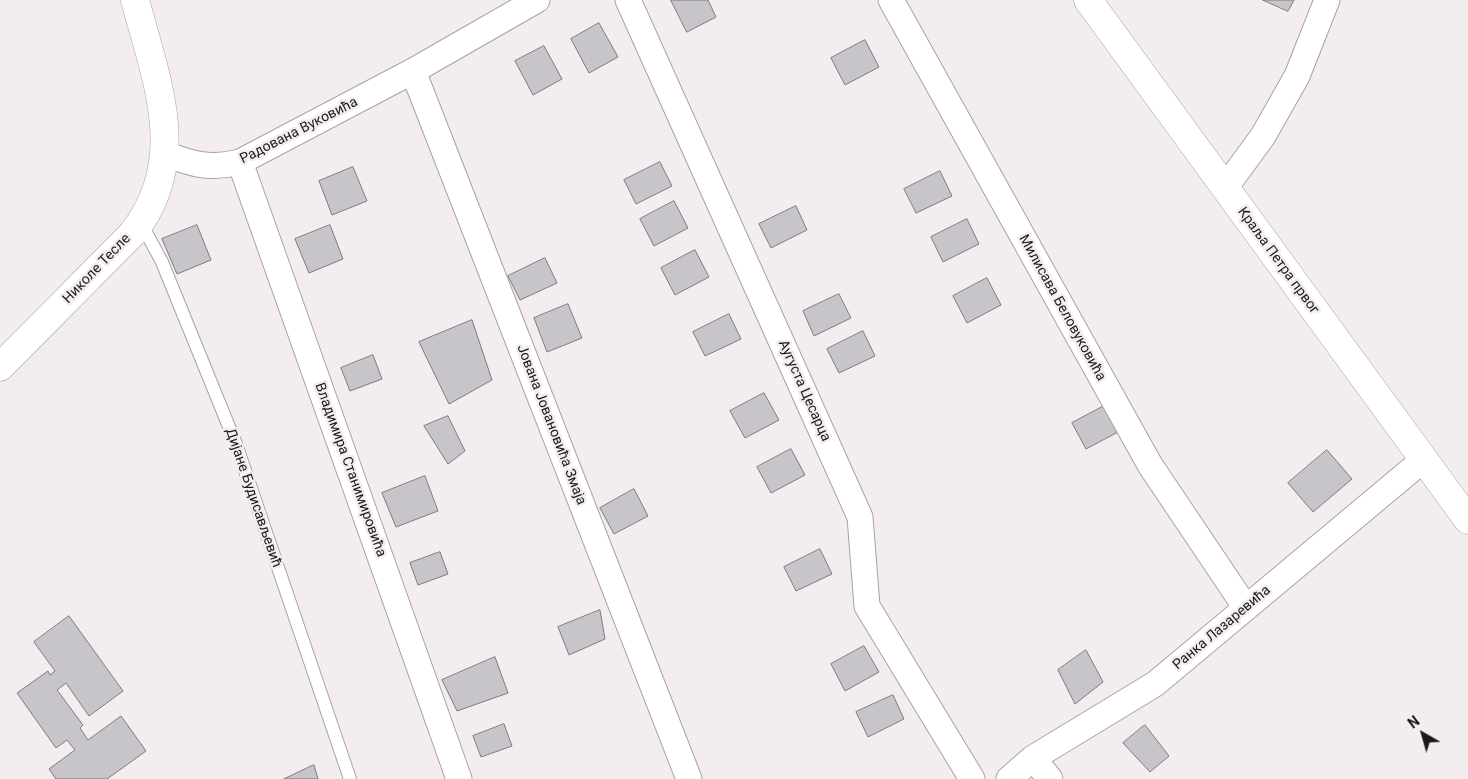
<!DOCTYPE html>
<html>
<head>
<meta charset="utf-8">
<style>
  body { margin:0 }
  #map { position:relative; width:1468px; height:779px; overflow:hidden; background:#f3edf0; font-family:Roboto,sans-serif }
  canvas { display:block }
  .north { position:absolute; left:1398px; top:709px; width:50px; height:50px; -webkit-text-stroke:4px #f3edf0; paint-order:stroke; rotate:322deg; font-size:14px; font-weight:700; line-height:20px; text-align:center; color:#1b191a }
  .north::after { content:''; display:block; margin:auto; width:18px; height:22px; background:#1b191a; clip-path:polygon(50% 0,100% 100%,50% 72%,0 100%) }
</style>
</head>
<body>
<div id="map">
<canvas width="1468" height="779"></canvas>
<div class="north">N</div>
</div>
<script>
const g = document.querySelector('canvas').getContext('2d');
g.lineJoin = 'round';
function fillPath(path, color) {
  g.fillStyle = color;
  g.fill(path, 'evenodd');
}
function stroke(path, color, width, dash) {
  g.strokeStyle = color;
  g.lineWidth = width;
  g.lineCap = dash ? 'butt' : 'round';
  g.setLineDash(dash || []);
  g.stroke(path);
}
function label(font, color, halo, rows, align = 'center') {
  g.font = font + ' Roboto,sans-serif';
  g.lineWidth = 5;
  g.setLineDash([]);
  g.textBaseline = 'middle';
  g.strokeStyle = halo;
  g.fillStyle = color;
  for (const [text, x, y, turn = 0] of rows) {
    g.save();
    g.translate(x, y);
    g.rotate((+turn || 0) * Math.PI / 180);
    g.textAlign = isNaN(turn) ? turn : align;
    if (halo) g.strokeText(text, 0, 0);
    g.fillText(text, 0, 0);
    g.restore();
  }
}
const building = new Path2D(`
  M671 0H708L716 17 687 32Z
  M1263 0H1294L1288 11Z
  M599 23 618 57 589 73 571 39Z
  M865 40 879 67 845 85 831 58Z
  M544 46 562 79 533 95 515 61Z
  M660 162 672 186 636 204 624 180Z
  M353 167 367 201 332 215 319 181Z
  M940 171 952 196 916 213 904 189Z
  M674 201 688 228 654 246 640 219Z
  M796 206 807 230 771 248 759 224Z
  M967 219 979 244 943 262 931 237Z
  M197 225 211 260 177 274 162 239Z
  M330 225 343 259 309 273 295 239Z
  M695 250 709 277 675 295 661 268Z
  M545 258 557 283 520 300 508 276Z
  M987 278 1001 305 967 323 953 296Z
  M839 294 851 318 814 336 803 311Z
  M568 304 582 338 547 352 534 318Z
  M729 314 741 339 705 356 693 332Z
  M472 320 492 380 449 404 419 342Z
  M863 331 875 356 839 373 827 349Z
  M373 355 382 379 350 391 341 368Z
  M764 393 779 420 745 438 730 411Z
  M1106 405 1120 431 1086 449 1072 423Z
  M448 416 465 451 448 464 424 426Z
  M791 449 805 475 771 493 757 467Z
  M1327 450 1352 479 1313 512 1288 483Z
  M425 476 438 511 396 527 382 493Z
  M634 489 648 516 614 534 600 508Z
  M820 549 832 574 796 591 784 567Z
  M440 552 448 574 418 585 410 563Z
  M600 610 605 639 569 655 558 627Z
  M69 616 123 691 89 716 66 683 57 690 83 725 80 728 88 740 121 716 146 751 107 779H56L49 769 75 750 67 740 56 748 17 693 48 671 50 675 55 671 34 642Z
  M864 646 879 672 845 691 831 664Z
  M1086 650 1103 682 1075 704 1058 670Z
  M495 657 508 693 457 711 442 680Z
  M893 695 904 719 868 737 856 712Z
  M504 724 512 746 481 757 473 736Z
  M1145 725 1169 756 1150 772 1123 743Z
  M314 765 318 779H284Z`);
fillPath(building, '#c7c4ca');
stroke(building, '#7d7a7f', 1);
const lane = new Path2D(`
  M141 223 162 262 236 444 350 779`);
const street = new Path2D(`
  M628 0 860 517 867 606 972 779
  M891 0 1150 465 1246 608
  M413 71 689 779
  M166 154C193 165 211 169 240 162L413 71 537 0
  M240 162 459 779
  M1225 188 1263 136 1297 76 1327 0
  M1033 758 1050 779
  M1009 779 1033 758 1155 684 1423 460`);
const secondary = new Path2D(`
  M1088 0 1468 520
  M0 367 132 234C191 160 156 80 135 0`);
stroke(lane, '#a8a2a6', 14);
stroke(street, '#a8a2a6', 27);
stroke(secondary, '#a8a2a6', 29);
stroke(lane, '#fff', 12);
stroke(street, '#fff', 25);
stroke(secondary, '#fff', 28);
label('14px', '#1b191a', '#f3edf0', [
  ["Радована Вуковића",299,131,-27],
  ["Краља Петра првог",1278,261,54],
  ["Николе Тесле",97,269,-46],
  ["Милисава Беловуковића",1062,308,61],
  ["Аугуста Цесарца",804,391,66],
  ["Јована Јовановића Змаја",551,425,69],
  ["Владимира Станимировића",350,470,70],
  ["Дијане Будисављевић",253,498,71],
  ["Ранка Лазаревића",1222,628,-40]
]);
</script>
</body>
</html>
